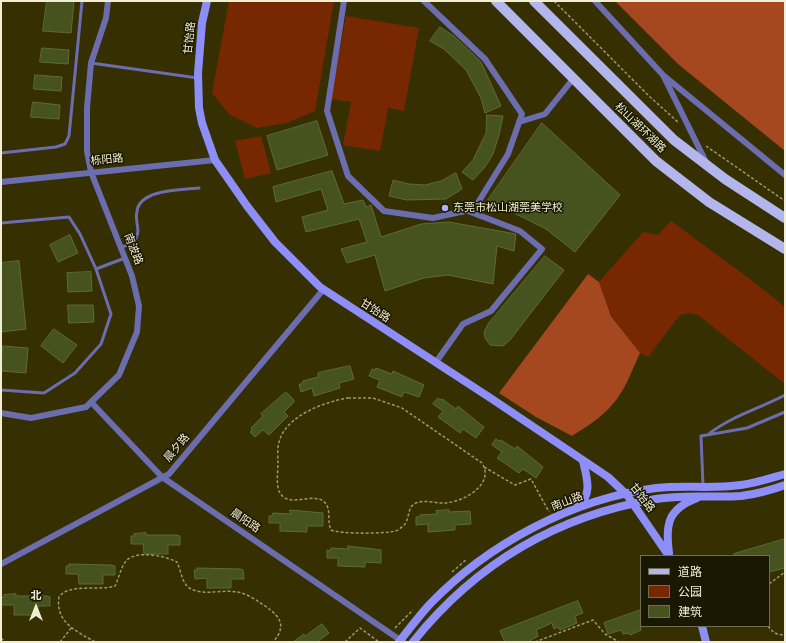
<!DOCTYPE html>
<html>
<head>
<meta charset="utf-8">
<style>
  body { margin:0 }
  #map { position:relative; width:786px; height:643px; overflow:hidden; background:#352f02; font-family:"Space Grotesk","Noto Sans SC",sans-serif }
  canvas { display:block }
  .frame { position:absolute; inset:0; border:2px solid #f1eed1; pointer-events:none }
  .legend { position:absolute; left:640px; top:555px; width:130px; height:72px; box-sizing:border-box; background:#1a1702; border:1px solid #706d55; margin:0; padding:5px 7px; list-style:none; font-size:12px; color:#f1eed1 }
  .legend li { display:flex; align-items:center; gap:8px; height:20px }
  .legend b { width:20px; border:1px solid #706d55 }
  .north { position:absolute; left:16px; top:587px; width:40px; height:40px; -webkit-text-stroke:3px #1a1702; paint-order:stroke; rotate:0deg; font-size:11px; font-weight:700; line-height:16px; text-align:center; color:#f1eed1 }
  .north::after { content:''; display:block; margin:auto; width:14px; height:18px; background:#f1eed1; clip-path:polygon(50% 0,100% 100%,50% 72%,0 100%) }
</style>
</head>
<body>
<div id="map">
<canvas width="786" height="643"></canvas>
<div class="frame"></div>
<ul class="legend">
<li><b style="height:5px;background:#b2b6ec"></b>道路</li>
<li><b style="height:11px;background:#782800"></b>公园</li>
<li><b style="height:11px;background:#46531f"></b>建筑</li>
</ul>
<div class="north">北</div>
</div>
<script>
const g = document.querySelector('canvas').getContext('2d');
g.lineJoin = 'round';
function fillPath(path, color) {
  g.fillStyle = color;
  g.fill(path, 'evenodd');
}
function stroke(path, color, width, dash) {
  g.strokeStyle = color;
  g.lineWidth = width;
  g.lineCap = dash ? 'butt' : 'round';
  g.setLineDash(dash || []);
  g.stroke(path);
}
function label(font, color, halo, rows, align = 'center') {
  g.font = font + ' "Space Grotesk","Noto Sans SC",sans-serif';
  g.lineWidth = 3;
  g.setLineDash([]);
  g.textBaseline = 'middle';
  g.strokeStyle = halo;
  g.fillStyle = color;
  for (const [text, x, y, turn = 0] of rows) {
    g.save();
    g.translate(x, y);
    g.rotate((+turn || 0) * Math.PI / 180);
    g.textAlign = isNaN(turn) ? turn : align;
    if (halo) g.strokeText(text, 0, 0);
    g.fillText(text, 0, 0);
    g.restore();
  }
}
fillPath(new Path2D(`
  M229 1H334L315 111 287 123 257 128 230 115 212 93Z
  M346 16 419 28 404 111 388 108 380 151 343 145 351 102 331 99Z
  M261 136 271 173 245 179 235 141Z
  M671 221 754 282 785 307V384L698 315 690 313 680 315 648 357 640 353 611 315 599 282 643 232 658 235Z`), '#782800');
fillPath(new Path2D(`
  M615 1H785V151L678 64Z
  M588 274 599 282 611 316 640 353C632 370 625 391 612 405 601 418 586 427 572 436L536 417 499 393Z`), '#a54820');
const building = new Path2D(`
  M47 1H74L71 33 43 31Z
  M440 27 454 36 481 62 501 106 485 113 481 98 466 70 444 49 430 41Z
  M42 48 69 50 68 64 40 62Z
  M35 75 62 77 61 91 34 89Z
  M33 102 60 105 59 119 31 117Z
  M487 115 503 116 499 135 493 154 485 167 473 180 462 172 473 160 486 133Z
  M317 121 328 155 277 170 267 136Z
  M542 123 620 195 575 252 546 229 488 200Z
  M332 171 344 204 363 200 366 207 371 205 381 237 421 224 449 222 516 234 514 251 497 246 493 284 448 275 424 278 385 291 375 255 347 263 341 249 367 242 359 219 306 232 302 217 328 210 321 189 276 202 273 187Z
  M456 173 462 189 446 199 407 200 389 196 393 180 409 184 425 185 441 181Z
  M70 235 78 253 58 262 50 245Z
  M545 256 564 270 510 340 503 346 490 345 485 338 484 332 488 324Z
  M19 261 26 329 1 332V263Z
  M91 272 92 291 68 292 67 273Z
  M68 305H93L94 322 69 323Z
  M54 329 77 345 63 363 41 346Z
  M3 346 28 348 26 373 1 371Z
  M350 366 354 379 339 383 340 388 314 396 312 388 301 392 299 384H302L303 381 318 377V373Z
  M376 368 392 374 393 371 424 385 419 397 404 392 402 397 377 387 380 380 369 376 372 369 375 370Z
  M286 392 294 400V402L284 412 288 416 269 435 263 430 255 437 250 432 252 430 251 428 263 416 261 414Z
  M438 398 441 400 442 399 456 409 458 406 484 427 476 438 463 429 460 433 438 417 443 411 433 404Z
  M496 439 499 441 501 440 515 449 517 446 543 467 536 478 523 469 519 473 497 458 502 452 492 445Z
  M290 510 323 513V526H307V532L280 531V523H269V516H272L273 513 290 514Z
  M449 510V512L470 511 471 524 455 525V530L428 532V524L416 525V517H419L420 515 437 514 436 511Z
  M146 533V535H176L180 536V545H168V554H144L143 544H131V536H134V534Z
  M785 539V568L769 572V556H735L734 554Z
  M348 546 381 550V563L365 562V567L338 566V558H327V550L330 551 331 548 348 549Z
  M69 564 111 565 115 566V575H103V584H79L78 574H66V566H69Z
  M197 568 240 569 243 570 244 579H231V588H207V578L195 579 194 570H197Z
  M16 594V596H47L50 597V606H38V615H14V605H1V597H4V595Z
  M578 601 583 613 575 616 577 623 560 630 558 627 554 629 552 623 536 630 538 636 528 642H505L500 631Z
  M641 610V630L630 635 628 633 623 634 621 630 608 634 604 623Z
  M322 624 329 633 317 642H293L304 634 305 636Z`);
fillPath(building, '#46531f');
stroke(building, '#5d6b38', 1);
stroke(new Path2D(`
  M554 1 649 96 679 123
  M706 146 785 201
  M348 398H373L402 408 482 463C495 484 465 501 446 503 437 504 425 499 416 503 407 507 410 517 405 524 403 526 398 531 395 531 386 534 339 534 331 530 327 522 331 511 326 504 316 489 288 511 279 491 276 483 278 471 278 463 278 457 277 448 279 442 286 415 325 402 348 398Z
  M484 467 515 485 531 479 549 512
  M452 572 467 559
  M769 584 785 572
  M768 626C773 633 777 635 785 635
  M395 628 413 610
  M1 638 5 642
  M60 642 72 627
  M95 642C76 631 55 622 59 597 69 583 98 591 115 586 119 578 121 566 127 560 138 550 165 556 177 562 181 570 182 585 191 589 205 596 222 589 237 592 245 593 253 598 259 602 276 613 290 623 273 642
  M345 642 360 628 379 642
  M535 642 593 620 605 634 619 642`), '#9b9773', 1.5, [3, 2]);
stroke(new Path2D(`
  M91 63 198 78
  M1 153 56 147 65 144 69 136 82 1
  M1 223 69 217 80 234 96 269
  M121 247 133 244C143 228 134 225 137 211 140 189 182 190 199 188
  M1 390 44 393 75 373 101 344 111 314 96 269 125 258
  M710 433C732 416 761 408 785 395
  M703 486 701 436 747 428 785 412`), '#6b6daf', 3);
stroke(new Path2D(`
  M344 1 327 111 348 176 384 211 433 218 474 209 508 154 522 114 485 59 424 1
  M595 1 663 75 785 175
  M664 77 707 164
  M519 122 545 114 573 79
  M1 182 215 160
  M436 362 463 324 491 311 542 249 520 231 468 211
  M91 402 162 477 403 642
  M1 413 31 418 86 407 119 375 137 332 139 306 132 276 91 172 87 151V108L91 63 106 18 108 1
  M1 564 169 474 323 290`), '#6b6daf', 6);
stroke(new Path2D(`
  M207 1 202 23 198 73 199 108 202 123 215 160 247 206 275 242 320 287 492 399 608 477 627 495 669 556
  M577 507C593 496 587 478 583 461
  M669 553C665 524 668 509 697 498
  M702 626 706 642
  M399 642C409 629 419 616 430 604 488 544 572 499 656 488 684 485 713 489 741 485 756 483 771 478 785 474
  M413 642C476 563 556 516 656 499 684 494 713 498 741 496 756 494 771 490 785 485`), '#8e8ef9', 8);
stroke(new Path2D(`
  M496 1 656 161 709 202 785 249
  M534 1 674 140 725 179 785 218`), '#b2b6ec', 10);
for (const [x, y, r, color] of [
  [445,208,4,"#acaffb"]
]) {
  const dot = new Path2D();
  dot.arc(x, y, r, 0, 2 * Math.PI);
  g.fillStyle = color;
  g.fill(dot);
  stroke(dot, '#1a1702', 1.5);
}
label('11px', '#f1eed1', '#1a1702', [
  ["甘饴路",190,38,-84],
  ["松山湖环湖路",640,128,44],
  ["栎阳路",107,160,-6],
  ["南波路",133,249,69],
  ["甘饴路",375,311,32],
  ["晨夕路",177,448,-50],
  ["甘饴路",642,498,52],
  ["南山路",567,502,-21],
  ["晨阳路",245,521,34]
]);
label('11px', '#f1eed1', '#1a1702', [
  ["东莞市松山湖莞美学校",453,208]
], 'left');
</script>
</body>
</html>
